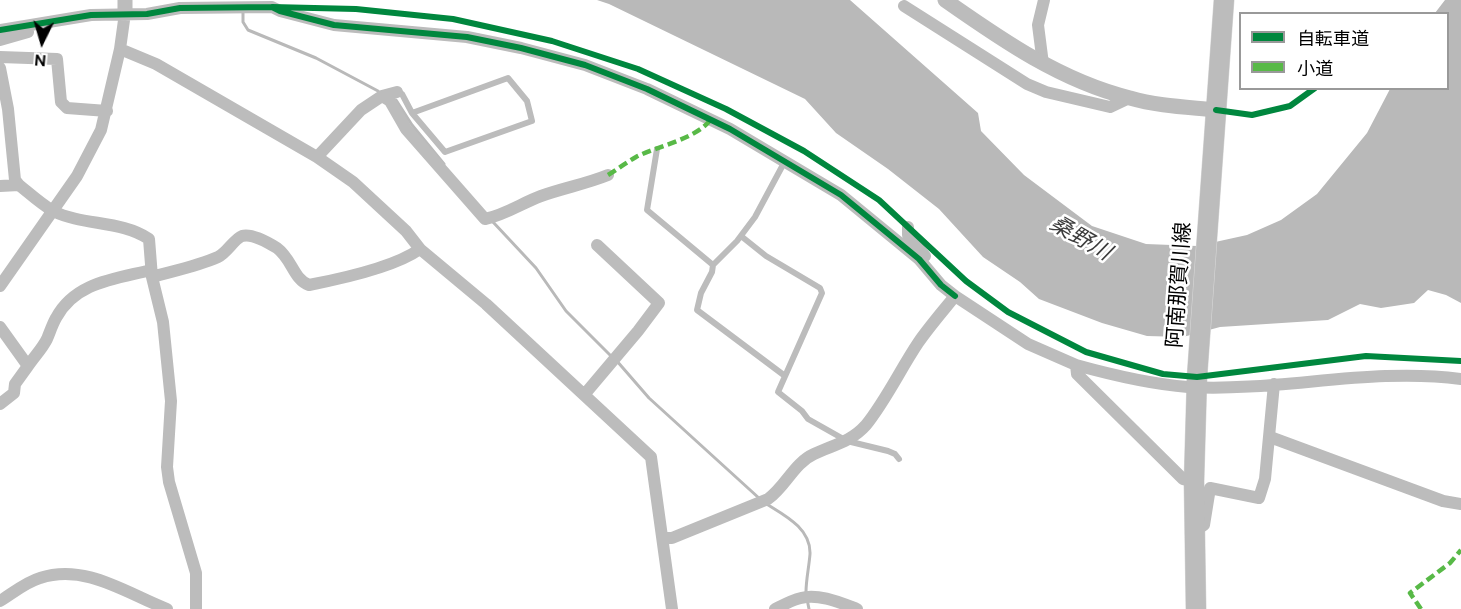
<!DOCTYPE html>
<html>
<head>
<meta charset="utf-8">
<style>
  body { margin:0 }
  #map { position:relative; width:1461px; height:609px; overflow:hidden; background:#fff; font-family:"DM Sans","Noto Sans JP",sans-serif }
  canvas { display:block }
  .legend { position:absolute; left:1239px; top:12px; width:210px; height:78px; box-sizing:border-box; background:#fff; border:2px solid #999; margin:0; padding:8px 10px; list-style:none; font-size:18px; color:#000 }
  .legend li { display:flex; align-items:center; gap:12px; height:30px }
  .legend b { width:30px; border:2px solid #999 }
  .north { position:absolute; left:12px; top:12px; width:60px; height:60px; -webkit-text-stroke:4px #fff; paint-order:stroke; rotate:185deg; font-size:16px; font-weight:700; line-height:24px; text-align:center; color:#000 }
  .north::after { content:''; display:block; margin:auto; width:21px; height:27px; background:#000; clip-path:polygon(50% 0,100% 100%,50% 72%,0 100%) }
</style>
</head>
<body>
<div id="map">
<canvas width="1461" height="609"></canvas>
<ul class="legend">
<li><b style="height:8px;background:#00873e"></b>自転車道</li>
<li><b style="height:8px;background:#58b947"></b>小道</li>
</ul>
<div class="north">N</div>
</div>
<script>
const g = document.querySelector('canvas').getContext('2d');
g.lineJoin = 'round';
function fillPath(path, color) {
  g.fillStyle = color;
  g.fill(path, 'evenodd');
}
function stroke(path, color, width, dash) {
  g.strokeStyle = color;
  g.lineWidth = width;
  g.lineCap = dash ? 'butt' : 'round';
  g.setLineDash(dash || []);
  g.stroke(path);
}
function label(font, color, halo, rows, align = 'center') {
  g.font = font + ' "DM Sans","Noto Sans JP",sans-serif';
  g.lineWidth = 5;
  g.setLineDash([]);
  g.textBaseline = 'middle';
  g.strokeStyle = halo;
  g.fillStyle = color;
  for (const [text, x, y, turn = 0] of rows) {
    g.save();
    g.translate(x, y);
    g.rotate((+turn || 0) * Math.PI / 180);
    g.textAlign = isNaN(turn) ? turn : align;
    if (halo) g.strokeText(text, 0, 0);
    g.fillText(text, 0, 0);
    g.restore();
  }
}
fillPath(new Path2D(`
  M597 0H850L978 113 981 131 1024 175 1092 226 1146 244 1197 246 1247 235 1281 220 1317 194 1367 133 1390 89 1448 88V14L1435 13 1445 0H1461V303L1446 295 1428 290 1414 303 1381 308 1360 304 1328 320 1220 327 1183 337 1147 336 1102 323 1039 299 1020 282 983 257 939 209 888 169 836 133 805 99 609 4Z`), '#b9b9b9');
stroke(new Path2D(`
  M243 10V22L248 30 316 58 378 91
  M396 100 412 125 444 164
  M493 222 536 268 566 311 611 356
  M616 360 649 398 760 499
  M765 503C784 515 811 528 810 554 809 567 806 580 806 592
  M807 599 809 609`), '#b9b9b9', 3);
const primary = new Path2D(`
  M1196 609 1194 481 1197 377 1224 0`);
stroke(primary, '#dbdbdb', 21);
stroke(new Path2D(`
  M397 92 402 94 412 113 508 78 527 101 532 121 445 152 412 113
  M657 149 647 210 713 265 712 272 701 293 697 310 785 376
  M741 236 766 256 820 288 822 293 778 392 802 411 808 419 847 441 888 451 895 454 899 459
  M713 265 737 241 755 217 785 161`), '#bcbcbc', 6);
stroke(new Path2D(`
  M904 6 1027 84 1046 92 1110 107 1129 98
  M0 30 91 15 147 14 180 8 272 7 280 11 334 25 467 37 521 48 585 65 647 89 730 129 841 195 919 259 941 285 955 296
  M0 40 28 32
  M120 49 156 64 317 157 353 182 406 231 420 249 486 304 651 457 672 609
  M0 57 57 59 61 102 67 108 107 111
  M1043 64 1038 25 1044 0
  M0 68 8 109 15 180 19 185C29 193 41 204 53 211 83 226 121 220 149 239L152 277 163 322 171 401 167 467 169 482 196 573V609
  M382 96 397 92
  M317 157 361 110 382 96 390 101 406 129 485 219C505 215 522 203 541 196 563 188 586 184 608 175
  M0 186 19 185
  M908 227V235L925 256
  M152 277C173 271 198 266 218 257 227 253 234 239 242 236 252 233 269 243 277 248 292 259 294 280 309 285 340 279 395 267 420 249
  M0 286 77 176 101 130 120 49 125 13
  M0 327 28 366C34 357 42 349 47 339 50 332 52 325 56 318 75 282 115 279 151 270
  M1076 365C1112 375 1150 384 1188 387 1279 392 1370 367 1461 379
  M584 395 638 331 659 303 597 245
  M0 404 14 393 15 384 28 366
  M1270 437 1443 501 1461 504
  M1196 530 1204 525 1210 488 1259 498 1265 479 1274 384
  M663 538H672L768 499C786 486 794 463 814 454 833 445 851 442 866 425 886 400 900 370 918 343 929 327 943 311 955 296L1028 344 1076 365 1077 374 1183 479 1194 481
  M0 601C13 593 26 582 40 578 85 563 126 593 167 609
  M775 609C783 605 792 600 801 598 818 593 841 603 857 609`), '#bcbcbc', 12);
stroke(new Path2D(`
  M945 0C1002 40 1061 81 1130 98 1158 106 1187 107 1216 110
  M125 13V0`), '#bcbcbc', 15);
stroke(primary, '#bcbcbc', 20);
stroke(new Path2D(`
  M608 175C618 169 627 162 636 157 657 146 697 139 711 119
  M1421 609 1410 593 1450 563 1461 550`), '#58b947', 4.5, [9, 4.5]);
stroke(new Path2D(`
  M272 7 356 9 453 19 552 41 638 69 726 109 804 151 879 200 966 281 1008 312 1086 352 1163 374 1197 377 1366 356 1461 361
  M0 30 91 15 147 14 180 8 272 7 280 11 334 25 467 37 521 48 585 65 647 89 730 129 841 195 919 259 941 285 955 296
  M1216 110 1252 115 1290 106 1315 88`), '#00873e', 6);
label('21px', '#000', '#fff', [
  ["阿南那賀川線",1180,285,-86]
]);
label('italic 22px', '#3c3c3c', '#fff', [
  ["桑野川",1080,239,30]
]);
</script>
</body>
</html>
